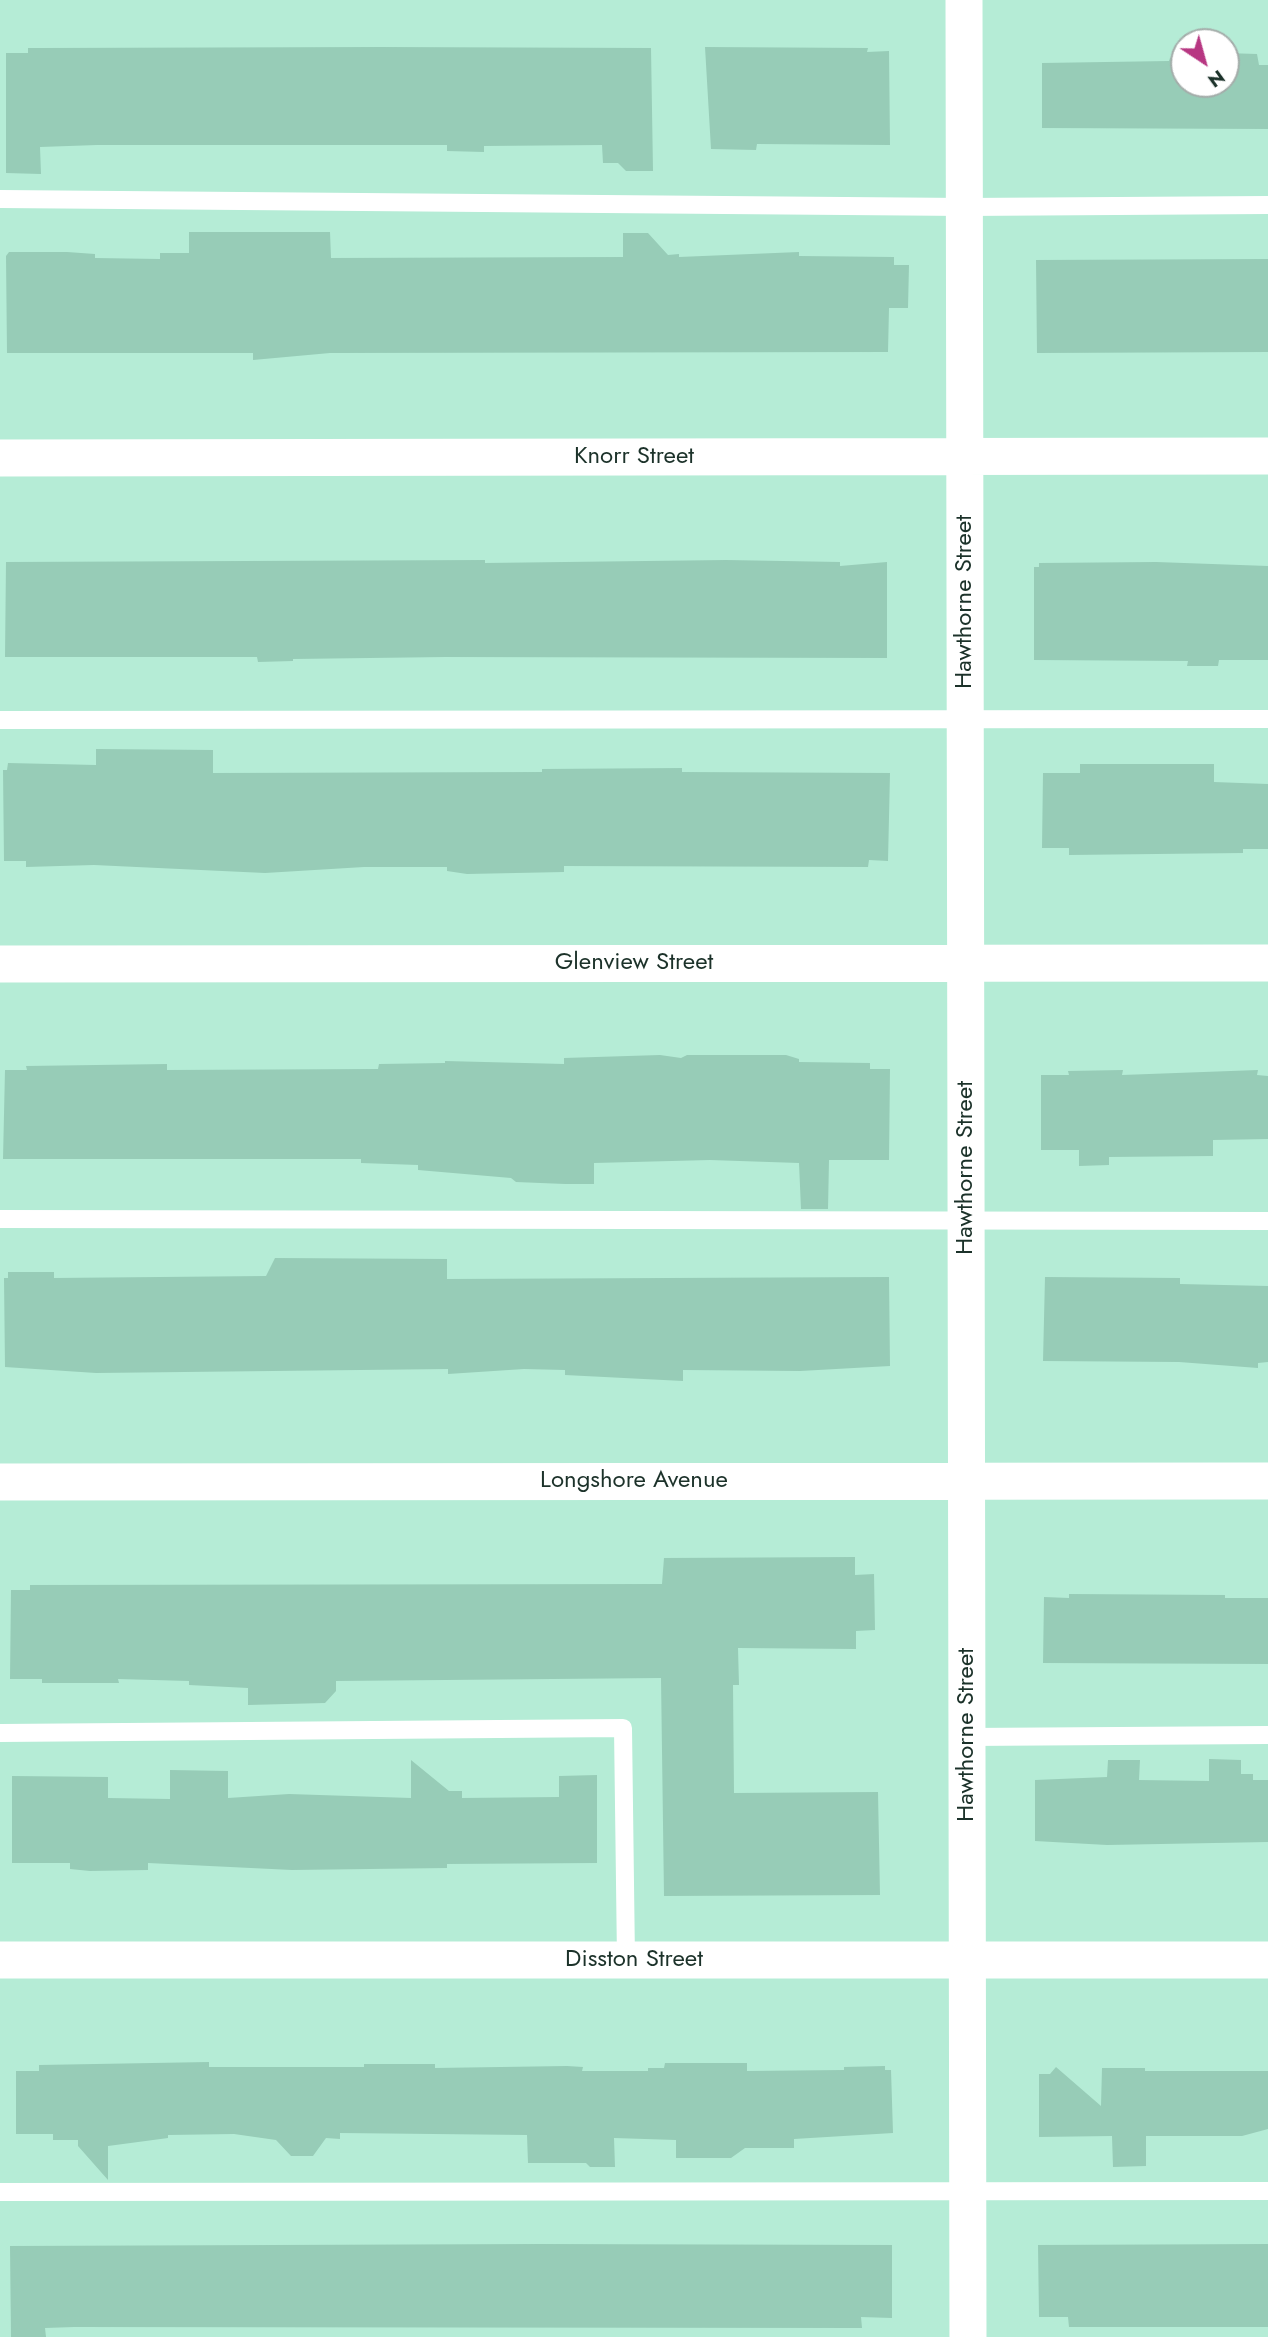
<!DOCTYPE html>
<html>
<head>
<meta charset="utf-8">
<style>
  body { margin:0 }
  #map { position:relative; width:1268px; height:2337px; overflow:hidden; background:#b5ecd6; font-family:Jost,sans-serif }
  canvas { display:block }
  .north { position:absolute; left:1170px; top:28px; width:70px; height:70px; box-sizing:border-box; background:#fff; border:2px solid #a4adaa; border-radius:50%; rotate:144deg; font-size:19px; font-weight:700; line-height:28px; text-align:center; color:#1c322a }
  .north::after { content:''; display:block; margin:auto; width:24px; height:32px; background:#b73782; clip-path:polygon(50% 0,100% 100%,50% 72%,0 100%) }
</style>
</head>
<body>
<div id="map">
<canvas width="1268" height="2337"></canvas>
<div class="north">N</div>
</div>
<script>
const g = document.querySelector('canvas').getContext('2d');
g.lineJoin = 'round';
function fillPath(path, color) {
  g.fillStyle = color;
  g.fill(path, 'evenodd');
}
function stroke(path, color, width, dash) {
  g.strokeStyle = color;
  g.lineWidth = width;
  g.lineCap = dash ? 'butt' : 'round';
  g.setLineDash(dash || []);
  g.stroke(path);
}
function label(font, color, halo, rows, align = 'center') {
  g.font = font + ' Jost,sans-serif';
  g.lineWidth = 5;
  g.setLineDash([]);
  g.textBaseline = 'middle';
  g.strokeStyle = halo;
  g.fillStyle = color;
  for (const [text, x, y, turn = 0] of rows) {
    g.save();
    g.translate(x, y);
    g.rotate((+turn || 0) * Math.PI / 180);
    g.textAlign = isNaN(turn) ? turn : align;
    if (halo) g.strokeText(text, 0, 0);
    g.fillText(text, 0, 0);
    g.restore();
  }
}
fillPath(new Path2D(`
  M381 47 651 48 653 171H626L618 163H603L602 145 484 146V152L447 151V145H97L40 147 41 174 6 173V53H28V48H43Z
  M705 47 868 48 867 52 889 51 890 145 757 144 756 150 711 149Z
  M1182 51 1184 84H1226V53L1257 54 1259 65H1268V129L1042 128V63L1169 61 1170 58H1182Z
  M189 232H330L331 258 623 257V233H648L668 255 679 254V257L799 252V256L894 257V265H909L908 308H889L888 352 330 353 253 360V353H7L6 256 9 252H67L95 254V258L160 259V253H189Z
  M1268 259V352L1037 353 1036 260Z
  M485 560V563L726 560 840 562V566L887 562V658L446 657 293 659V661L258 662 257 657H5L6 562Z
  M1156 562 1268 566V660H1219L1218 666H1187L1188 661 1034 660V567H1039V563Z
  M96 749 213 750V773L542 772V769L682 768V772L890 773 888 861 869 860 868 867 564 866V872L467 874 447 871V867H364L265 873 94 865 26 867V861H4L3 770H7L8 763 96 765Z
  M1080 764H1214V782L1268 784V849H1243V853L1069 855V848H1042L1043 773H1080Z
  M660 1055 681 1058 687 1055H786L799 1059V1062L870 1063V1069H890L889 1160H829L828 1209H801L799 1163 710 1160 594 1163V1184H565L516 1182 511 1178 418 1170V1165L361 1163V1159H3L5 1070H27L26 1066 167 1064V1070L378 1069 379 1064 445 1063V1061L564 1064V1058Z
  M1123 1070 1122 1075 1258 1070 1257 1075 1268 1076V1139L1213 1140V1156L1109 1157V1165L1079 1166V1150H1041V1075H1069L1068 1071Z
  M275 1258 447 1259V1279L889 1277 890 1366 800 1371 683 1370V1381L565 1375V1370L524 1369 448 1374V1369L96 1373 5 1367 4 1278H8V1272H54V1278L266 1276Z
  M1045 1277 1180 1278V1284L1268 1286V1362L1258 1363V1368L1179 1362 1043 1361Z
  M855 1557V1575L874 1574 875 1630 856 1631V1649L738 1648 739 1685H733L734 1793 878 1792 880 1895 664 1896 661 1678 336 1681V1691L325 1703 248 1705V1688L189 1685V1681L118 1679 119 1683H42V1679H10L11 1590H30V1585L662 1584 664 1558Z
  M1069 1594 1225 1595V1598H1268V1664L1043 1663 1044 1597 1069 1598Z
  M1209 1759 1241 1760V1774H1253V1780H1268V1842L1107 1845 1035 1841V1780L1107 1777 1108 1760H1140L1139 1780 1209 1781Z
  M411 1760 449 1791H462V1798L559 1797V1776L597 1775V1863L447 1864V1868L292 1870 148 1863V1870L90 1871 70 1869V1863H12V1776L108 1777V1798L170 1799V1770L228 1771V1798L289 1794 411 1798Z
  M209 2062V2067H364V2064H435V2068L567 2066 583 2067 582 2071H648V2068H664L665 2063H747V2071L844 2070V2067L885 2066V2070H891L893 2133 794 2139V2148H745L731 2158H676V2140L614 2138 615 2167H590L586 2163H528L527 2135 340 2133V2139L326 2138 313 2156H291L276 2140 234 2134 168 2135V2138L108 2146V2180L78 2146V2140H53V2134H16V2071H39V2065Z
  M1056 2067 1101 2106 1102 2068H1145V2071H1268V2129L1242 2136H1146V2166L1113 2167 1112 2136 1039 2137V2074H1050Z
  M539 2244 892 2245V2318L861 2317 862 2328 74 2327 45 2328 46 2337H11L10 2246Z
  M1268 2244V2327H1069L1068 2317H1039L1038 2245Z`), '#97ccb7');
stroke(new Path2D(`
  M0 199 965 207 1268 205
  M0 720 1268 719
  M0 1219 1268 1221
  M0 1733 623 1728 626 1960
  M967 1737 1268 1735
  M0 2192 1268 2191`), '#fff', 18);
stroke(new Path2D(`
  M964 0 968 2337
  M0 458 1268 456
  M0 964 1268 963
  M0 1482 1268 1481
  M0 1960H1268`), '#fff', 37);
label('24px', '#1c322a', '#fff', [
  ["Knorr Street",634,457],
  ["Hawthorne Street",965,602,-90],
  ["Glenview Street",634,963],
  ["Hawthorne Street",966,1168,-90],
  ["Longshore Avenue",634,1481],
  ["Hawthorne Street",967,1735,-90],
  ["Disston Street",634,1960]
]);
</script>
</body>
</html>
